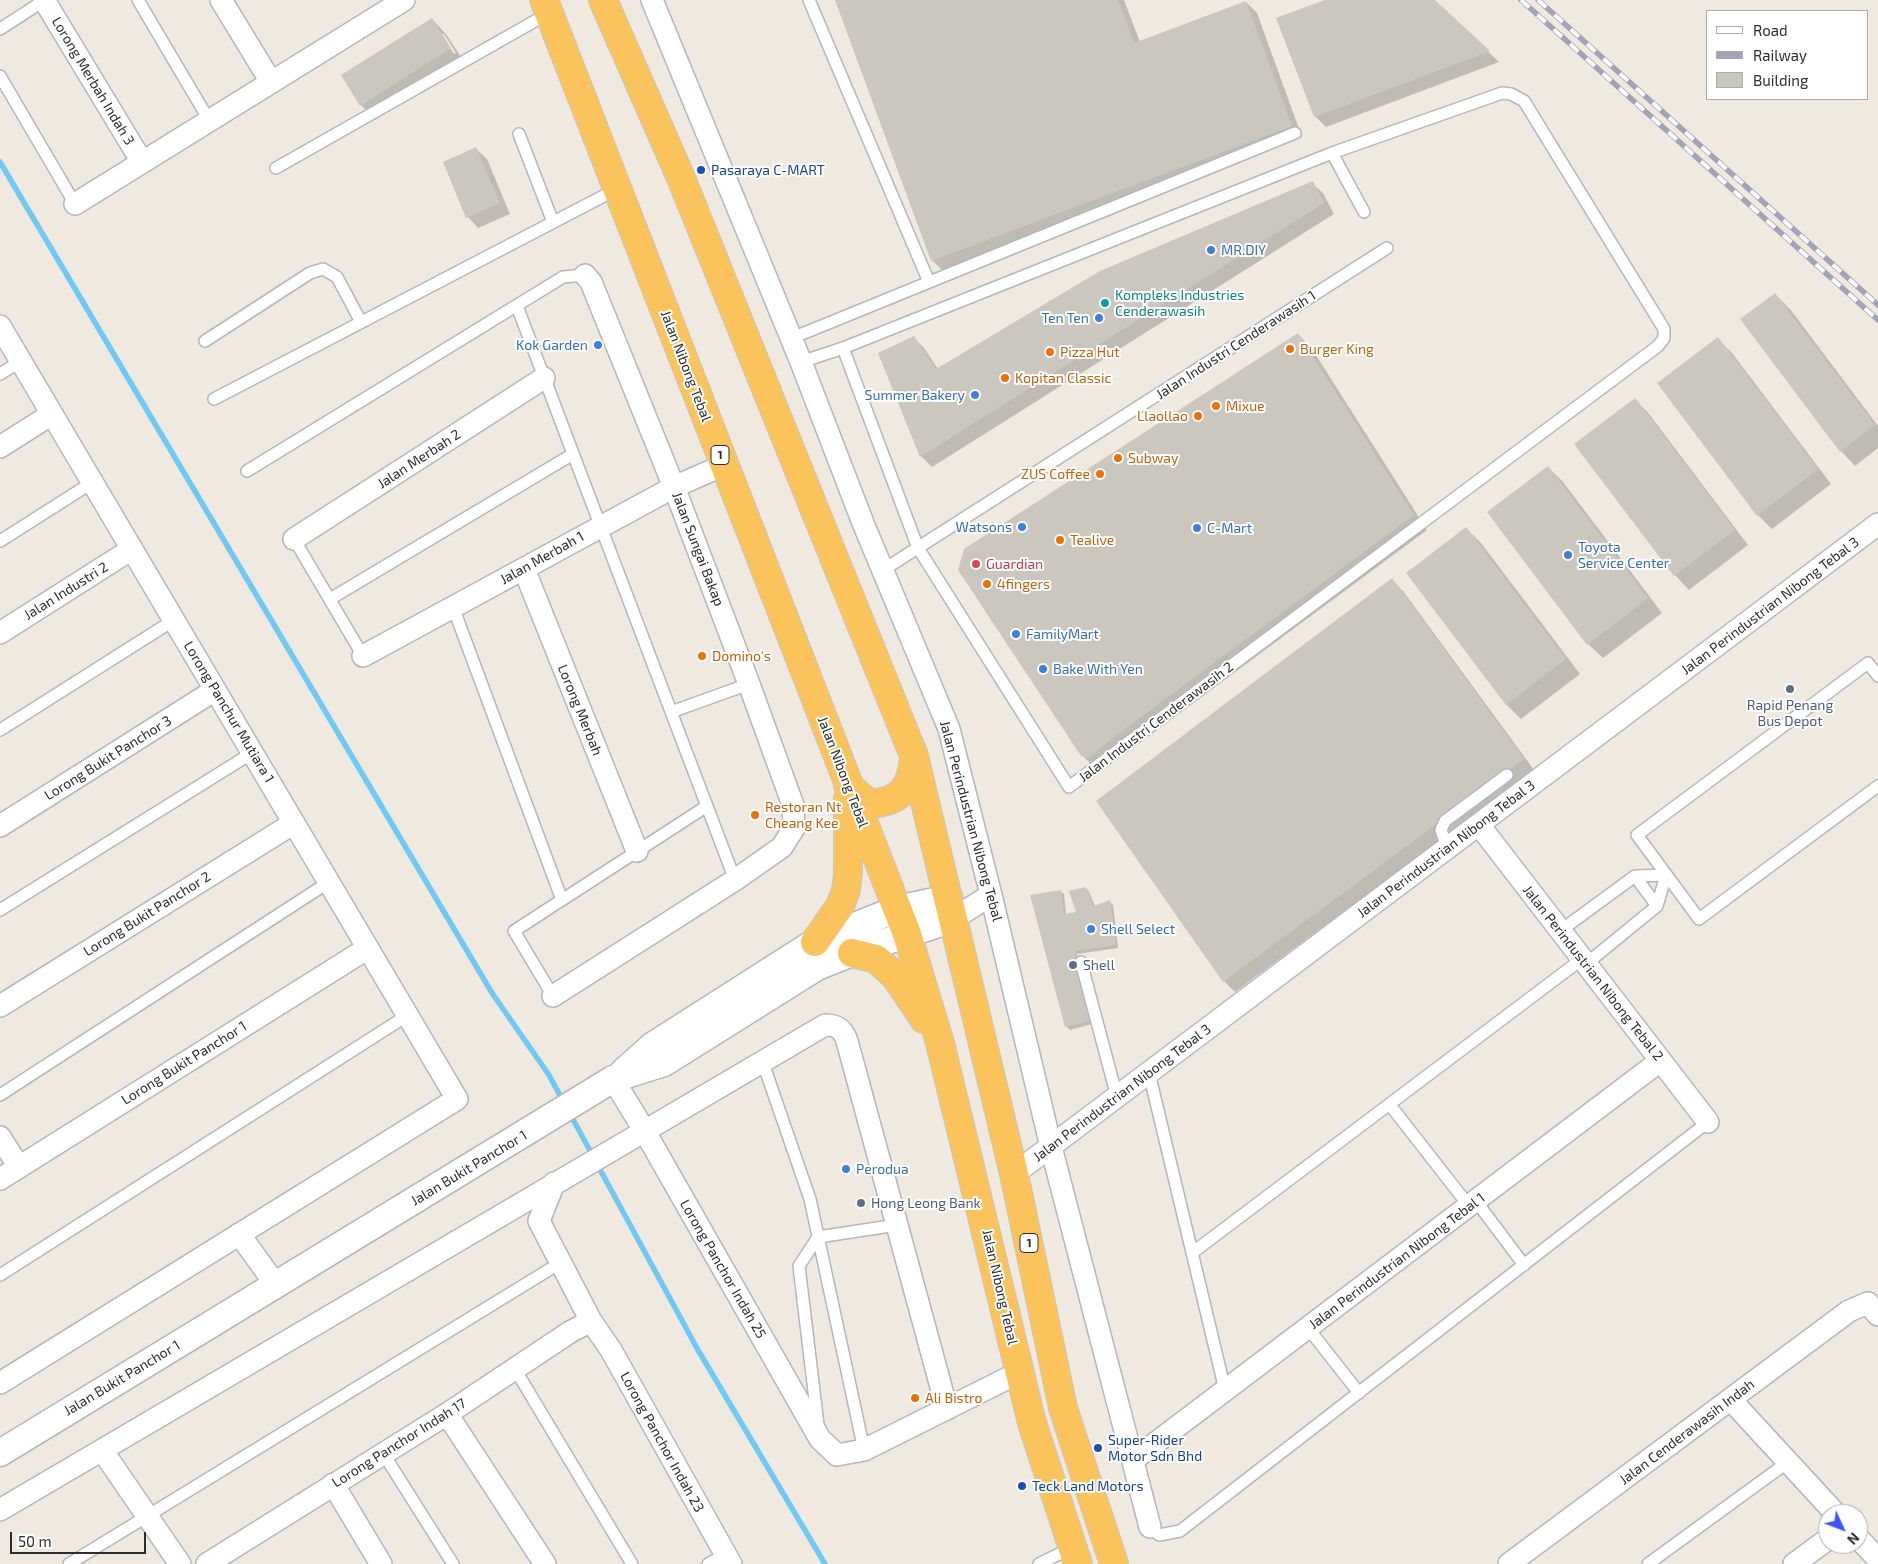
<!DOCTYPE html>
<html>
<head>
<meta charset="utf-8">
<style>
  body { margin:0 }
  #map { position:relative; width:1878px; height:1564px; overflow:hidden; background:#efe9df; font-family:"Exo 2",sans-serif }
  canvas { display:block }
  .legend { position:absolute; left:1706px; top:10px; width:162px; height:90px; box-sizing:border-box; background:#fff; border:1px solid #ababab; margin:0; padding:6px 9px; list-style:none; font-size:15px; color:#2d2d2d }
  .legend li { display:flex; align-items:center; gap:10px; height:25px }
  .legend b { width:25px; border:1px solid #ababab }
  .north { position:absolute; left:1818px; top:1504px; width:50px; height:50px; box-sizing:border-box; background:#fff; border:1px solid #ababab; border-radius:50%; rotate:133deg; font-size:14px; font-weight:700; line-height:20px; text-align:center; color:#2d2d2d }
  .north::after { content:''; display:block; margin:auto; width:18px; height:22px; background:#3c55ff; clip-path:polygon(50% 0,100% 100%,50% 72%,0 100%) }
  .scale { position:absolute; left:10px; top:1532px; width:136px; height:22px; box-sizing:border-box; border:2px solid #2d2d2d; border-top:0; padding-left:6px; font-size:15px; line-height:18px; white-space:nowrap; color:#2d2d2d; -webkit-text-stroke:4px #fff; paint-order:stroke }
</style>
</head>
<body>
<div id="map">
<canvas width="1878" height="1564"></canvas>
<ul class="legend">
<li><b style="height:6px;background:#fff"></b>Road</li>
<li><b style="height:6px;background:#a1a3b8"></b>Railway</li>
<li><b style="height:14px;background:#cbc7be"></b>Building</li>
</ul>
<div class="north">N</div>
<div class="scale">50 m</div>
</div>
<script>
const g = document.querySelector('canvas').getContext('2d');
g.lineJoin = 'round';
function fillPath(path, color) {
  g.fillStyle = color;
  g.fill(path, 'evenodd');
}
function stroke(path, color, width, dash) {
  g.strokeStyle = color;
  g.lineWidth = width;
  g.lineCap = dash ? 'butt' : 'round';
  g.setLineDash(dash || []);
  g.stroke(path);
}
function label(font, color, halo, rows, align = 'center') {
  g.font = font + ' "Exo 2",sans-serif';
  g.lineWidth = 4;
  g.setLineDash([]);
  g.textBaseline = 'middle';
  g.strokeStyle = halo;
  g.fillStyle = color;
  for (const [text, x, y, turn = 0] of rows) {
    g.save();
    g.translate(x, y);
    g.rotate((+turn || 0) * Math.PI / 180);
    g.textAlign = isNaN(turn) ? turn : align;
    if (halo) g.strokeText(text, 0, 0);
    g.fillText(text, 0, 0);
    g.restore();
  }
}
fillPath(new Path2D(`
  M837 0H1124L1140 42 1246 2 1257 13 1302 137 943 271 933 261Z
  M1328 0H1433L1499 62 1326 127 1315 116Z
  M432 19 446 34 465 63 375 120 361 105ZM441 34H444L456 53 454 54Z
  M476 149 487 159 510 214 478 228 468 217Z
  M1312 183 1323 193 1334 214 932 467 921 456 913 337 924 348 938 369Z
  M1775 294 1790 309 1878 426V448L1855 466 1841 451Z
  M1298 334 1312 349 1427 530 1126 753 1123 749 1093 766 1082 755Z
  M1718 339 1732 353 1831 484 1772 529 1758 515Z
  M1635 399 1649 414 1748 545 1689 590 1675 575 1576 444Z
  M1548 467 1563 482 1662 613 1603 658 1588 644Z
  M1466 528 1481 543 1580 674 1521 719 1506 704Z
  M1392 580 1403 591 1534 770 1235 992 1224 981 1098 801Z
  M1086 888 1089 892 1095 906 1110 902 1113 905 1118 948 1077 954 1092 1024 1070 1030 1067 1027 1032 896 1060 891 1064 894 1066 915 1078 913Z`), '#0003');
stroke(new Path2D(`
  M0 162 492 993 549 1075 563 1101
  M570 1114 593 1156
  M597 1164 698 1350 825 1564`), '#70c9f3', 5.5);
fillPath(new Path2D(`
  M835 0H1118L1134 43 1246 1 1292 126 931 261Z
  M1325 0H1435L1490 51 1314 117 1276 18Z
  M432 18 451 48 360 106 341 75Z
  M476 147 500 203 466 218 443 162Z
  M1313 181 1324 203 920 457 878 353 914 336 936 369 1100 271Z
  M1775 293 1875 425 1840 452 1740 319Z
  M1298 333 1414 515 1111 739 1089 758 1081 756 958 570 964 549Z
  M1718 337 1818 469 1757 516 1657 383Z
  M1635 398 1735 530 1674 576 1574 444Z
  M1548 466 1648 598 1587 645 1487 512Z
  M1466 527 1566 659 1506 705 1406 573Z
  M1392 578 1524 759 1223 982 1096 801Z
  M1086 887 1093 906 1110 900 1116 945 1075 951 1090 1021 1065 1027 1030 895 1061 890 1064 914 1076 912 1069 891Z`), '#cbc7be');
const service = new Path2D(`
  M138 0 209 120
  M809 0 929 282
  M0 29 45 0
  M0 76 75 204
  M519 134 553 222
  M1332 153 1364 212
  M276 168 549 13
  M517 306 735 880
  M792 338 1295 133
  M205 341 310 273 323 269 337 277 361 322
  M801 362 843 348 1332 153 1502 93 1511 94 1524 101 1664 329V338L1658 346 1069 787 918 548 843 348
  M0 374 21 361
  M214 399 617 189
  M247 471 563 277 585 275
  M294 539 363 656
  M0 541 93 482
  M883 570 1387 248
  M330 599 573 454
  M453 607 562 900
  M1878 676 1868 663 1637 835 1699 919 1878 786
  M671 712 749 684
  M0 730 174 620
  M1447 848 1441 830 1445 821 1507 775
  M1635 876 1657 906
  M0 910 252 753
  M1560 931 1635 876 1666 875
  M1081 962 1117 1097
  M1586 964 1657 906 1666 875
  M553 996 514 931 707 806
  M763 1063 810 1199 864 1450
  M1149 1073 1225 1390
  M0 1095 329 882
  M1390 1105 1469 1206
  M1476 1201 1524 1265
  M1192 1253 1582 959
  M0 1275 408 1015
  M1308 1328 1359 1393
  M515 1369 632 1564
  M818 1425 799 1266 818 1237 897 1225
  M383 1453 453 1564
  M1150 1527 1159 1535 1180 1531 1708 1122
  M69 1564 560 1263
  M708 1564 726 1554
  M1039 1564 1073 1547
  M1648 1564 1788 1462`);
const minor = new Path2D(`
  M44 0 142 162
  M221 0 271 82
  M652 0 801 362 863 523 949 729 991 895 1051 1147 1150 1527
  M75 204 404 0
  M0 326 457 1099 0 1383
  M0 447 52 414
  M294 539 544 378
  M524 569 637 851
  M0 633 132 549
  M363 656 674 487 724 465
  M1479 825 1708 1122
  M0 826 215 690
  M953 919 991 895
  M553 996 735 880 782 847 794 828 793 805 749 684 674 487 591 282 585 275
  M0 1006 294 823
  M613 1079 644 1130 820 1439 837 1455 864 1450 1020 1372
  M0 1137 19 1167
  M1014 1174 1878 524
  M0 1179 368 948
  M554 1183 539 1221 591 1321 611 1350 731 1564
  M239 1234 276 1285
  M1731 1400 1836 1514
  M447 1414 545 1564
  M102 1450 180 1564
  M1133 1460 1660 1061
  M333 1484 381 1564
  M0 1510 825 1025C837 1025 843 1029 847 1041L947 1409
  M1858 1538 1878 1559
  M207 1564 447 1414 570 1332 591 1321
  M1509 1564 1849 1311 1868 1303 1878 1315
  M1794 1564 1828 1539`);
const tertiary = new Path2D(`
  M623 1072 652 1046 815 942 897 909 949 898
  M0 1453 613 1079 664 1063 817 967 852 953 953 919`);
const trunk = new Path2D(`
  M544 0 907 934 940 1043 1032 1423 1078 1564
  M603 0 681 178 914 756 1014 1174 1063 1408 1114 1564
  M848 785 869 804C901 802 911 788 914 758
  M815 942 840 906 846 890 848 873V799
  M852 953 876 959 895 976 924 1019`);
stroke(service, '#b3b5c1', 14);
stroke(minor, '#b3b5c1', 24);
stroke(tertiary, '#b3b5c1', 29);
stroke(trunk, '#c8c8c8', 30);
stroke(service, '#fff', 11);
stroke(minor, '#fff', 21);
stroke(tertiary, '#fff', 26);
stroke(trunk, '#fac35c', 28);
const rail = new Path2D(`
  M1521 0 1878 320
  M1538 0 1878 305`);
stroke(rail, '#a1a3b8', 5.5);
stroke(rail, '#fff', 4, [11]);
for (const [x, y, r, color] of [
  [701,170,5,"#1a4fb4"],
  [1211,250,5,"#3f7fe0"],
  [1105,303,5,"#0f9aa8"],
  [1099,318,5,"#3f7fe0"],
  [598,345,5,"#3f7fe0"],
  [1290,349,5,"#e8710a"],
  [1050,352,5,"#e8710a"],
  [1005,378,5,"#e8710a"],
  [975,395,5,"#3f7fe0"],
  [1216,406,5,"#e8710a"],
  [1198,416,5,"#e8710a"],
  [1118,458,5,"#e8710a"],
  [1100,474,5,"#e8710a"],
  [1022,527,5,"#3f7fe0"],
  [1197,528,5,"#3f7fe0"],
  [1060,540,5,"#e8710a"],
  [1568,555,5,"#3f7fe0"],
  [976,564,5,"#e0444e"],
  [987,584,5,"#e8710a"],
  [1016,634,5,"#3f7fe0"],
  [702,656,5,"#e8710a"],
  [1043,669,5,"#3f7fe0"],
  [1790,689,5,"#5c6f8a"],
  [755,815,5,"#e8710a"],
  [1091,929,5,"#3f7fe0"],
  [1073,965,5,"#5c6f8a"],
  [846,1169,5,"#3f7fe0"],
  [861,1203,5,"#5c6f8a"],
  [915,1398,5,"#e8710a"],
  [1098,1448,5,"#1a4fb4"],
  [1022,1486,5,"#1a4fb4"]
]) {
  const dot = new Path2D();
  dot.arc(x, y, r, 0, 2 * Math.PI);
  g.fillStyle = color;
  g.fill(dot);
  stroke(dot, '#fff', 2);
}
for (const [x, y, w] of [
  [720,455,18],
  [1029,1243,18]
]) {
  const box = new Path2D();
  box.roundRect(x - w / 2, y - 9.5, w, 19, 4);
  g.fillStyle = '#fff';
  g.fill(box);
  stroke(box, '#2d2d2d', 1);
}
label('bold 12px', '#2d2d2d', null, [
  ["1",720,455],
  ["1",1029,1243]
]);
label('14px', '#2d2d2d', '#fff', [
  ["Lorong Merbah Indah 3",93,81,59],
  ["Jalan Industri Cenderawasih 1",1236,345,-33],
  ["Jalan Nibong Tebal",686,366,69],
  ["Jalan Merbah 2",419,459,-33],
  ["Jalan Sungai Bakap",698,549,69],
  ["Jalan Merbah 1",542,558,-29],
  ["Jalan Industri 2",66,591,-32],
  ["Jalan Perindustrian Nibong Tebal 3",1770,606,-37],
  ["Lorong Merbah",580,710,68],
  ["Lorong Panchur Mutiara 1",229,712,59],
  ["Jalan Industri Cenderawasih 2",1156,722,-37],
  ["Lorong Bukit Panchor 3",108,758,-32],
  ["Jalan Nibong Tebal",843,772,69],
  ["Jalan Perindustrian Nibong Tebal",971,821,75],
  ["Jalan Perindustrian Nibong Tebal 3",1446,849,-37],
  ["Lorong Bukit Panchor 2",147,914,-32],
  ["Jalan Perindustrian Nibong Tebal 2",1593,973,52],
  ["Lorong Bukit Panchor 1",184,1063,-32],
  ["Jalan Perindustrian Nibong Tebal 3",1122,1093,-37],
  ["Jalan Bukit Panchor 1",469,1168,-31],
  ["Jalan Perindustrian Nibong Tebal 1",1397,1261,-37],
  ["Lorong Panchor Indah 25",723,1269,60],
  ["Jalan Nibong Tebal",1000,1287,77],
  ["Jalan Bukit Panchor 1",122,1378,-31],
  ["Jalan Cenderawasih Indah",1687,1432,-37],
  ["Lorong Panchor Indah 23",662,1442,61],
  ["Lorong Panchor Indah 17",399,1443,-32]
]);
label('14px', '#164399', '#fff', [
  ["Pasaraya C-MART",711,170],
  ["Super-Rider",1108,1440],
  ["Motor Sdn Bhd",1108,1456],
  ["Teck Land Motors",1032,1486]
], 'left');
label('14px', '#366cbe', '#fff', [
  ["MR.DIY",1221,250],
  ["Ten Ten",1089,318,"right"],
  ["Kok Garden",588,345,"right"],
  ["Summer Bakery",965,395,"right"],
  ["Watsons",1012,527,"right"],
  ["C-Mart",1207,528],
  ["Toyota",1578,547],
  ["Service Center",1578,563],
  ["FamilyMart",1026,634],
  ["Bake With Yen",1053,669],
  ["Shell Select",1101,929],
  ["Perodua",856,1169]
], 'left');
label('14px', '#0d838f', '#fff', [
  ["Kompleks Industries",1115,295],
  ["Cenderawasih",1115,311]
], 'left');
label('14px', '#c56008', '#fff', [
  ["Burger King",1300,349],
  ["Pizza Hut",1060,352],
  ["Kopitan Classic",1015,378],
  ["Mixue",1226,406],
  ["Llaollao",1188,416,"right"],
  ["Subway",1128,458],
  ["ZUS Coffee",1090,474,"right"],
  ["Tealive",1070,540],
  ["4fingers",997,584],
  ["Domino's",712,656],
  ["Restoran Nt",765,807],
  ["Cheang Kee",765,823],
  ["Ali Bistro",925,1398]
], 'left');
label('14px', '#be3a42', '#fff', [
  ["Guardian",986,564]
], 'left');
label('14px', '#4e5e75', '#fff', [
  ["Rapid Penang",1790,705,"center"],
  ["Bus Depot",1790,721,"center"],
  ["Shell",1083,965],
  ["Hong Leong Bank",871,1203]
], 'left');
</script>
</body>
</html>
